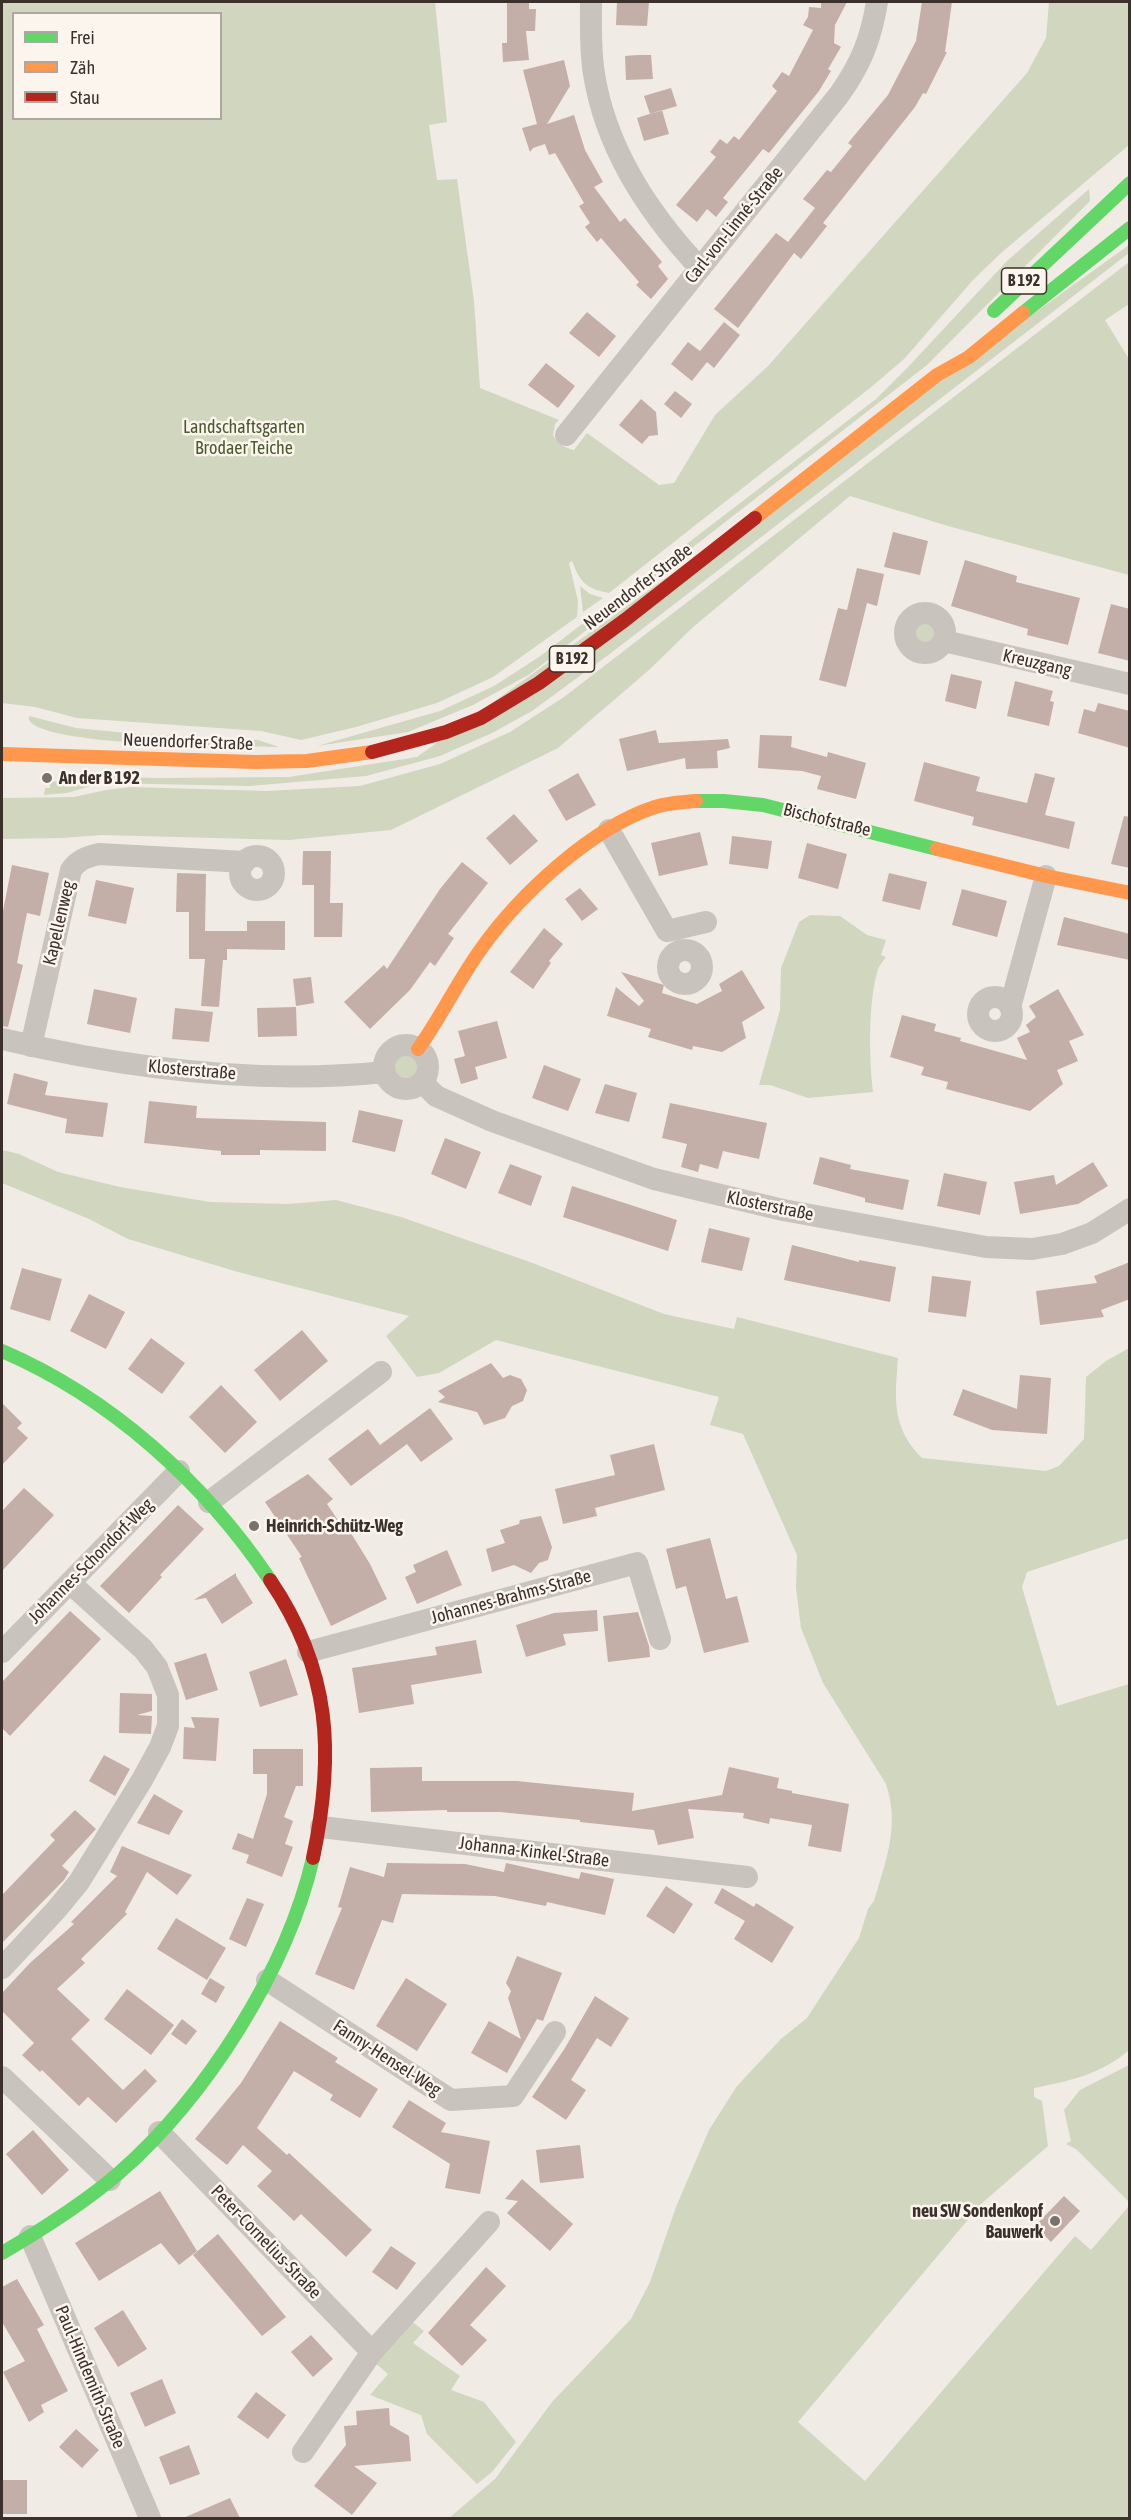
<!DOCTYPE html>
<html>
<head>
<meta charset="utf-8">
<style>
  body { margin:0 }
  #map { position:relative; width:1131px; height:2520px; overflow:hidden; background:#f0ebe5; font-family:"Asap Condensed",sans-serif }
  canvas { display:block }
  .frame { position:absolute; inset:0; border:3px solid #3b302b; pointer-events:none }
  .legend { position:absolute; left:12px; top:12px; width:210px; height:108px; box-sizing:border-box; background:#fbf5ee; border:2px solid #aea6a0; margin:0; padding:8px 10px; list-style:none; font-size:18px; color:#3b302b }
  .legend li { display:flex; align-items:center; gap:12px; height:30px }
  .legend b { width:30px; border:2px solid #aea6a0 }
</style>
</head>
<body>
<div id="map">
<canvas width="1131" height="2520"></canvas>
<div class="frame"></div>
<ul class="legend">
<li><b style="height:8px;background:#63d668"></b>Frei</li>
<li><b style="height:8px;background:#ff974d"></b>Zäh</li>
<li><b style="height:8px;background:#b3261e"></b>Stau</li>
</ul>
</div>
<script>
const g = document.querySelector('canvas').getContext('2d');
g.lineJoin = 'round';
function fillPath(path, color) {
  g.fillStyle = color;
  g.fill(path, 'evenodd');
}
function stroke(path, color, width, dash) {
  g.strokeStyle = color;
  g.lineWidth = width;
  g.lineCap = dash ? 'butt' : 'round';
  g.setLineDash(dash || []);
  g.stroke(path);
}
function label(font, color, halo, rows, align = 'center') {
  g.font = font + ' "Asap Condensed",sans-serif';
  g.lineWidth = 5;
  g.setLineDash([]);
  g.textBaseline = 'middle';
  g.strokeStyle = halo;
  g.fillStyle = color;
  for (const [text, x, y, turn = 0] of rows) {
    g.save();
    g.translate(x, y);
    g.rotate((+turn || 0) * Math.PI / 180);
    g.textAlign = isNaN(turn) ? turn : align;
    if (halo) g.strokeText(text, 0, 0);
    g.fillText(text, 0, 0);
    g.restore();
  }
}
fillPath(new Path2D(`
  M2 2H435L447 122 429 125 437 180 457 179 474 301 480 388 559 420 555 424 553 435C558 444 565 448 574 450L587 433 659 485 674 483 715 415 768 366 1027 73 1046 38 1049 2H1127L1129 4V145L1001 253 973 280 904 359 870 388 609 593C586 588 581 584 572 561L569 563 578 601 577 617 493 677 437 703 356 727 301 740 261 731 77 718 35 707 2 703ZM14 14H220V118H14Z
  M1089 189 1090 201 927 365 530 674 473 705 408 732 317 746 440 711 494 686 539 657 876 399 909 366 1007 261Z
  M1129 245V253L611 653 532 711 492 733 440 756 366 776 250 786 101 783 67 793 44 795 45 788H50V782L107 776 155 778 289 777 417 757Z
  M1129 262V304L1105 320 1129 359V575L948 526 850 496 692 628 649 670 558 748 391 830 289 840 102 835 62 838 2 839V798L74 797 106 790 131 787 267 791 360 786 440 764 510 732 564 697Z
  M580 586 590 594 603 598 583 612Z
  M914 633a11 11 0 1 1 22 0a11 11 0 1 1-22 0Z
  M29 716 76 728 137 734 258 740 279 747C242 746 44 747 29 720Z
  M810 915 840 916 867 935 886 940 881 955 886 957C883 961 880 965 878 969 868 1002 869 1057 873 1092L808 1098 770 1085H759L780 1010 781 968 799 922Z
  M392 1068a13 13 0 1 1 26 0a13 13 0 1 1-26 0Z
  M2 1150 19 1154 58 1172 120 1187 210 1202 288 1204 336 1200 401 1217 530 1262 664 1314 734 1329 737 1317 898 1358C895 1398 891 1427 922 1458L1046 1471 1059 1466 1084 1439 1086 1377 1106 1361 1129 1348V1538L1027 1572 1022 1587 1057 1706 1129 1684V2050C1102 2074 1069 2081 1034 2088V2097L1042 2101 1048 2146 982 2203 798 2422 865 2481 1075 2236 1091 2250 1129 2206V2518H449L495 2479 552 2402 631 2319 650 2282 676 2207 709 2130 737 2086 781 2039 807 2018 859 1938 868 1909 874 1901C886 1860 900 1826 886 1784L823 1683 801 1628 796 1588 797 1555 743 1434 710 1425 719 1397 496 1340 439 1373 417 1377 386 1336 409 1316 238 1272 128 1239 89 1219 2 1183Z
  M1129 2065V2202L1076 2149 1066 2144 1071 2141 1064 2110 1080 2090Z
  M410 2320 424 2331 413 2343 460 2376 451 2390 484 2402 516 2442 492 2472 477 2484 427 2434 421 2415 370 2395 388 2374 374 2362Z`), '#d1d6bf');
fillPath(new Path2D(`
  M507 2H529V9H536L535 31H526L529 60 503 62 502 43H507Z
  M617 2H649L647 26 616 25Z
  M821 2H847L835 25 834 43 841 47 828 69 831 71 819 91 769 153 763 149 723 198 728 202 716 217 707 209 697 222 676 205 716 157 710 152 720 139 727 144 734 136 739 140 777 91 772 86 782 72 789 76 813 30 803 25 808 17 809 7 821 8Z
  M922 2H952L945 52H947L926 94 923 93 915 107 823 223 827 226 801 259 794 253 738 328 714 309 776 233 788 242 815 208 803 199 827 170 831 172 852 146 848 143 888 95 916 41Z
  M638 55H651L653 79 626 80 625 56Z
  M564 60 570 86 547 124 574 115 585 150 603 182 594 187 620 222 625 218 662 262 658 266 668 279 651 299 636 285 639 282 601 238 597 242 585 227 590 223 579 206 584 203 555 153 549 155 545 144 533 148 530 152 522 128 537 124 523 70Z
  M671 88 677 106 650 114 644 96Z
  M662 110 669 134 644 141 637 118Z
  M587 312 616 336 599 357 569 333Z
  M724 322 740 335 714 368 707 362 692 381 671 364 688 342 700 351Z
  M546 363 575 386 558 408 528 385Z
  M675 391 692 404 681 418 664 404Z
  M641 399 656 412 658 435 649 436 642 444 619 425Z
  M893 532 928 541 920 575 884 567Z
  M965 560 1017 576 1016 582 1080 598 1068 645 1027 635 1028 629 951 606Z
  M857 568 884 574 877 606 867 603 846 687 819 680 838 608 847 610Z
  M1111 604 1130 609V661L1098 653Z
  M951 674 982 681 976 709 945 701Z
  M1015 681 1053 691 1050 701 1054 702 1049 726 1007 716Z
  M1098 703 1130 711V748L1078 733 1084 709 1095 712Z
  M656 730 659 743 728 739 730 748 717 751 718 768 686 769 685 758 627 771 619 739Z
  M760 735 792 736 791 747 827 757 828 752 866 763 856 799 817 789 821 776 802 771 758 768Z
  M924 762 980 777 976 791 1027 803 1035 773 1055 778 1045 815 1075 822 1069 849 972 825 974 817 914 801Z
  M578 773 596 805 566 821 548 790Z
  M514 814 538 841 510 865 486 838Z
  M1124 816 1130 817V868L1111 864Z
  M700 832 708 865 659 876 651 843Z
  M732 836 772 841 768 869 729 864Z
  M807 843 847 854 838 889 798 878Z
  M303 851H331L330 903H343L342 937H314V885H302Z
  M462 862 488 883 448 934 454 938 435 966 430 962 410 990 370 1029 344 1002 384 965 387 969 440 889Z
  M12 865 49 873 40 916 27 913 17 963 23 965 8 1027 2 1026V916Z
  M177 873 206 874 205 931H247V921H285V950L227 949V960H223L219 1007 201 1006 205 959H189V912H176Z
  M889 873 927 882 920 910 882 901Z
  M96 880 134 888 126 924 88 916Z
  M580 888 598 909 582 921 565 899Z
  M962 889 1007 901 997 937 952 925Z
  M1064 917 1130 934V960L1057 945Z
  M544 928 563 944 549 961 551 963 533 989 510 972Z
  M742 970 765 1008 742 1022 746 1038 722 1052 693 1046 692 1050 648 1037 651 1029 607 1016 616 987 639 1006 644 1001 621 972 664 985 662 993 697 1004 722 991 719 984Z
  M311 977 314 1003 296 1006 293 979Z
  M94 989 137 998 130 1033 87 1024Z
  M1058 989 1084 1035 1069 1041 1078 1061 1057 1070 1063 1084 1030 1111 946 1089 948 1082 921 1075 924 1067 890 1057 902 1015 936 1024 934 1031 961 1038 960 1041 1027 1060 1017 1038 1030 1032 1026 1025 1036 1017 1029 1006Z
  M296 1007 297 1036 258 1037 257 1008Z
  M175 1008 213 1012 209 1042 172 1039Z
  M497 1021 507 1058 475 1067 478 1079 461 1084 454 1059 465 1056 458 1031Z
  M544 1065 581 1079 568 1111 532 1098Z
  M14 1073 48 1082 45 1095 108 1103 103 1137 65 1133 67 1119 7 1104Z
  M605 1084 637 1093 629 1122 595 1113Z
  M149 1101 197 1106 196 1118 326 1122V1151L260 1150V1155H221V1151L144 1143Z
  M670 1103 767 1123 759 1159 723 1151 718 1169 700 1164 698 1172 681 1167 687 1144 662 1138Z
  M359 1110 403 1120 395 1152 352 1142Z
  M445 1138 481 1152 466 1189 431 1174Z
  M820 1157 851 1165 850 1169 909 1180 903 1210 865 1202V1198L813 1184Z
  M1093 1162 1108 1186 1078 1204 1020 1214 1014 1182 1054 1175 1056 1185Z
  M510 1164 542 1176 531 1206 498 1193Z
  M944 1173 987 1182 980 1215 937 1206Z
  M572 1186 677 1220 668 1251 563 1217Z
  M709 1228 750 1238 742 1271 701 1262Z
  M792 1245 859 1262V1260L896 1267 890 1302 784 1280Z
  M1130 1262V1299L1101 1310 1104 1317 1040 1325 1036 1291 1097 1283 1094 1276Z
  M22 1268 62 1279 50 1321 10 1309Z
  M932 1276 971 1281 966 1317 928 1312Z
  M89 1294 125 1312 106 1349 70 1331Z
  M302 1330 328 1361 280 1401 254 1370Z
  M151 1338 185 1363 162 1394 128 1369Z
  M491 1363 503 1378 510 1375 521 1379 527 1390 523 1401 512 1406 505 1418 484 1425 477 1412 438 1402 445 1397 438 1391Z
  M1020 1375 1051 1378 1047 1434 992 1430 953 1415 963 1389 1017 1409Z
  M221 1385 257 1422 225 1453 189 1417Z
  M2 1403 22 1423 17 1428 28 1438 2 1465Z
  M430 1408 453 1439 421 1462 407 1444 351 1486 328 1459 368 1429 380 1445Z
  M654 1444 665 1490 595 1508 597 1516 563 1524 555 1489 615 1475 610 1455Z
  M308 1474 333 1499 327 1504 346 1532 349 1530 370 1564 387 1599 331 1626 299 1558 302 1557 265 1502Z
  M24 1488 54 1515 2 1571V1511Z
  M178 1505 204 1529 160 1575 162 1577 129 1613 100 1586Z
  M541 1516 552 1547 548 1560 539 1563 531 1573 514 1565 492 1572 486 1549 505 1543 500 1530 519 1524 520 1520Z
  M710 1538 726 1599 737 1596 749 1642 704 1653 686 1586 676 1589 666 1549Z
  M447 1550 462 1585 417 1604 405 1577 416 1572 413 1565Z
  M236 1573V1576L253 1603 222 1624 206 1598 194 1600Z
  M597 1610 598 1631 563 1634 566 1645 526 1657 516 1625 554 1613Z
  M70 1611 101 1639 10 1736 2 1728V1682Z
  M638 1612 649 1646 650 1657 608 1662 603 1616Z
  M476 1640 482 1673 411 1685 414 1704 359 1713 352 1668 437 1655 435 1647Z
  M206 1653 218 1690 186 1700 174 1663Z
  M286 1659 298 1695 260 1707 249 1672Z
  M120 1693 152 1694V1711L137 1715 152 1716 151 1734 119 1733Z
  M191 1717 219 1718 216 1761 183 1759 184 1727 195 1728Z
  M253 1749H303V1786H296L284 1817 293 1821 285 1844 293 1847 282 1877 246 1863 249 1855 232 1849 238 1833 253 1839 267 1794V1774H253Z
  M104 1755 130 1769 115 1796 89 1781Z
  M422 1767V1781H517L634 1793 632 1811 722 1795 729 1767 779 1778 777 1788 792 1791V1793L849 1804 841 1852 808 1846 812 1825 770 1818 769 1824 743 1818 744 1813 688 1809 694 1838 658 1845 654 1830 580 1822V1820L500 1812H447V1810L371 1812 370 1768Z
  M154 1794 183 1811 169 1835 137 1823Z
  M75 1810 96 1829 62 1866 69 1872 64 1880 2 1943V1895L55 1840 50 1835Z
  M122 1846 192 1875 177 1895 147 1872 125 1912 127 1914 81 1959 85 1963 57 1989 90 2020 71 2039 123 2090 145 2069 157 2081 116 2123 88 2097 79 2106 42 2070 40 2072 22 2055 34 2043 2 2011V1993L30 1963 74 1924 71 1922 117 1876 110 1872Z
  M387 1863 465 1864 504 1872 506 1863 579 1879 581 1872 614 1879 605 1915 547 1902 546 1906 495 1896 402 1894 393 1923 382 1920 354 1990 315 1974 342 1908 338 1907 350 1867 384 1877Z
  M666 1886 693 1904 674 1934 646 1916Z
  M722 1888 754 1907 756 1903 794 1927 772 1963 734 1939 745 1921 714 1903Z
  M247 1898 264 1904 246 1947 229 1939Z
  M176 1918 226 1948 207 1980 157 1949Z
  M517 1956 562 1973 543 2021 537 2019 507 2073 471 2053 489 2021 521 2039 508 1998 511 1991 506 1983Z
  M210 1978 225 1987 216 2003 201 1994Z
  M406 1978 447 2004 417 2051 376 2026Z
  M127 1989 174 2025 151 2055 104 2019Z
  M595 1996 629 2018 611 2047 597 2038 571 2080 586 2090 566 2120 532 2097 565 2048Z
  M182 2019 197 2031 186 2045 171 2034Z
  M280 2021 338 2058 335 2062 378 2089 360 2118 330 2100 333 2095 294 2071 257 2128 287 2155 289 2153 372 2230 346 2257 301 2214 294 2221 257 2186 272 2171 243 2145 227 2165 195 2139 241 2083Z
  M409 2100 446 2123 441 2132 490 2141 480 2194 445 2188 450 2164 392 2127Z
  M33 2130 69 2170 42 2195 6 2154Z
  M580 2145 584 2178 540 2183 536 2150Z
  M522 2179 573 2224 550 2251 507 2213 518 2201 505 2199Z
  M160 2191 197 2251 179 2265 161 2243 99 2281 75 2243Z
  M1064 2196 1080 2211 1051 2242 1035 2226Z
  M218 2234 286 2317 262 2336 193 2255Z
  M391 2246 416 2263 397 2290 372 2272Z
  M486 2267 506 2286 470 2325 487 2340 462 2366 428 2333Z
  M17 2279 44 2325 37 2329 68 2391 41 2405 44 2412 29 2422 3 2372 25 2361 2 2322V2287Z
  M123 2310 147 2349 118 2367 94 2328Z
  M311 2335 333 2359 313 2377 291 2352Z
  M162 2379 176 2413 145 2427 130 2393Z
  M256 2392 286 2415 268 2439 237 2417Z
  M389 2408 390 2425 409 2436 411 2461 354 2466 377 2483 352 2515 314 2486 346 2445 344 2426 357 2425 356 2411Z
  M76 2429 99 2450 82 2468 59 2447Z
  M189 2445 200 2474 170 2485 159 2457Z
  M2 2480H27V2514H2Z
  M230 2498 240 2518H183Z`), '#c3afa7');
stroke(new Path2D(`
  M591 2C591 26 590 50 594 74 606 149 649 214 700 268
  M566 435 839 95C861 64 871 39 877 2
  M905 633a20 20 0 1 1 40 0a20 20 0 1 1-40 0Z
  M944 641 1130 684
  M609 830 667 931 706 922
  M240 873a17 17 0 1 1 34 0a17 17 0 1 1-34 0Z
  M668 967a17 17 0 1 1 34 0a17 17 0 1 1-34 0Z
  M978 1014a17 17 0 1 1 34 0a17 17 0 1 1-34 0Z
  M1010 1007 1046 876
  M2 1039C124 1068 259 1085 385 1072
  M384 1067a22 22 0 1 1 44 0a22 22 0 1 1-44 0Z
  M31 1046 71 870C78 860 86 857 99 854L245 862
  M422 1082 436 1096 492 1121 654 1179 783 1210 986 1247 1032 1249 1062 1244 1092 1233 1130 1209
  M209 1502 381 1372
  M2 1652 179 1471
  M308 1652 637 1563 660 1639
  M321 1827 747 1877
  M2 1968 56 1910 79 1882 142 1780 160 1747 168 1726V1695L157 1667 143 1649 70 1583
  M267 1980 451 2100 513 2096 555 2032
  M2 2077 110 2180
  M159 2132 372 2352
  M30 2236 150 2518
  M303 2452 372 2352 489 2222`), '#c9c3be', 22);
stroke(new Path2D(`
  M994 311 1130 183
  M1023 313 1130 228
  M696 801H724L763 805 937 849
  M2 1351C111 1398 204 1482 270 1580
  M2 2253C43 2229 83 2204 119 2173 206 2097 287 1970 313 1858`), '#63d668', 14);
stroke(new Path2D(`
  M755 518 937 375 969 357 1023 313
  M2 754 255 762 307 761 372 752
  M937 849 1046 876 1130 893
  M418 1049C441 1017 458 981 481 949 520 894 591 828 655 807 668 803 682 802 696 801`), '#ff974d', 14);
stroke(new Path2D(`
  M372 752 446 732 481 718 539 683 625 620 755 518
  M270 1580C331 1670 335 1754 313 1858`), '#b3261e', 14);
for (const [x, y, r, color] of [
  [47,778,6,"#7a716c"],
  [254,1526,6,"#7a716c"],
  [1055,2221,6,"#7a716c"]
]) {
  const dot = new Path2D();
  dot.arc(x, y, r, 0, 2 * Math.PI);
  g.fillStyle = color;
  g.fill(dot);
  stroke(dot, '#fbf5ee', 2);
}
for (const [x, y, w] of [
  [1024,281,45],
  [572,659,45]
]) {
  const box = new Path2D();
  box.roundRect(x - w / 2, y - 13, w, 26, 4.5);
  g.fillStyle = '#fbf5ee';
  g.fill(box);
  stroke(box, '#3b302b', 1.5);
}
label('bold 16px', '#3b302b', null, [
  ["B 192",1024,281],
  ["B 192",572,659]
]);
label('18px', '#3b302b', '#fbf5ee', [
  ["Carl-von-Linné-Straße",734,225,-51],
  ["Neuendorfer Straße",638,587,-37],
  ["Kreuzgang",1037,663,13],
  ["Neuendorfer Straße",188,742,2],
  ["Bischofstraße",827,820,14],
  ["Kapellenweg",59,923,-77],
  ["Klosterstraße",192,1070,5],
  ["Klosterstraße",770,1206,12],
  ["Johannes-Schondorf-Weg",91,1561,-45],
  ["Johannes-Brahms-Straße",511,1597,-15],
  ["Johanna-Kinkel-Straße",534,1852,7],
  ["Fanny-Hensel-Weg",387,2058,33],
  ["Peter-Cornelius-Straße",266,2242,46],
  ["Paul-Hindemith-Straße",90,2377,67]
]);
label('18px', '#4a5a2e', '#fbf5ee', [
  ["Landschaftsgarten",244,427],
  ["Brodaer Teiche",244,448]
]);
label('bold 18px', '#3b302b', '#fbf5ee', [
  ["An der B 192",59,778],
  ["Heinrich-Schütz-Weg",266,1526],
  ["neu SW Sondenkopf",1043,2211,"right"],
  ["Bauwerk",1043,2232,"right"]
], 'left');
</script>
</body>
</html>
